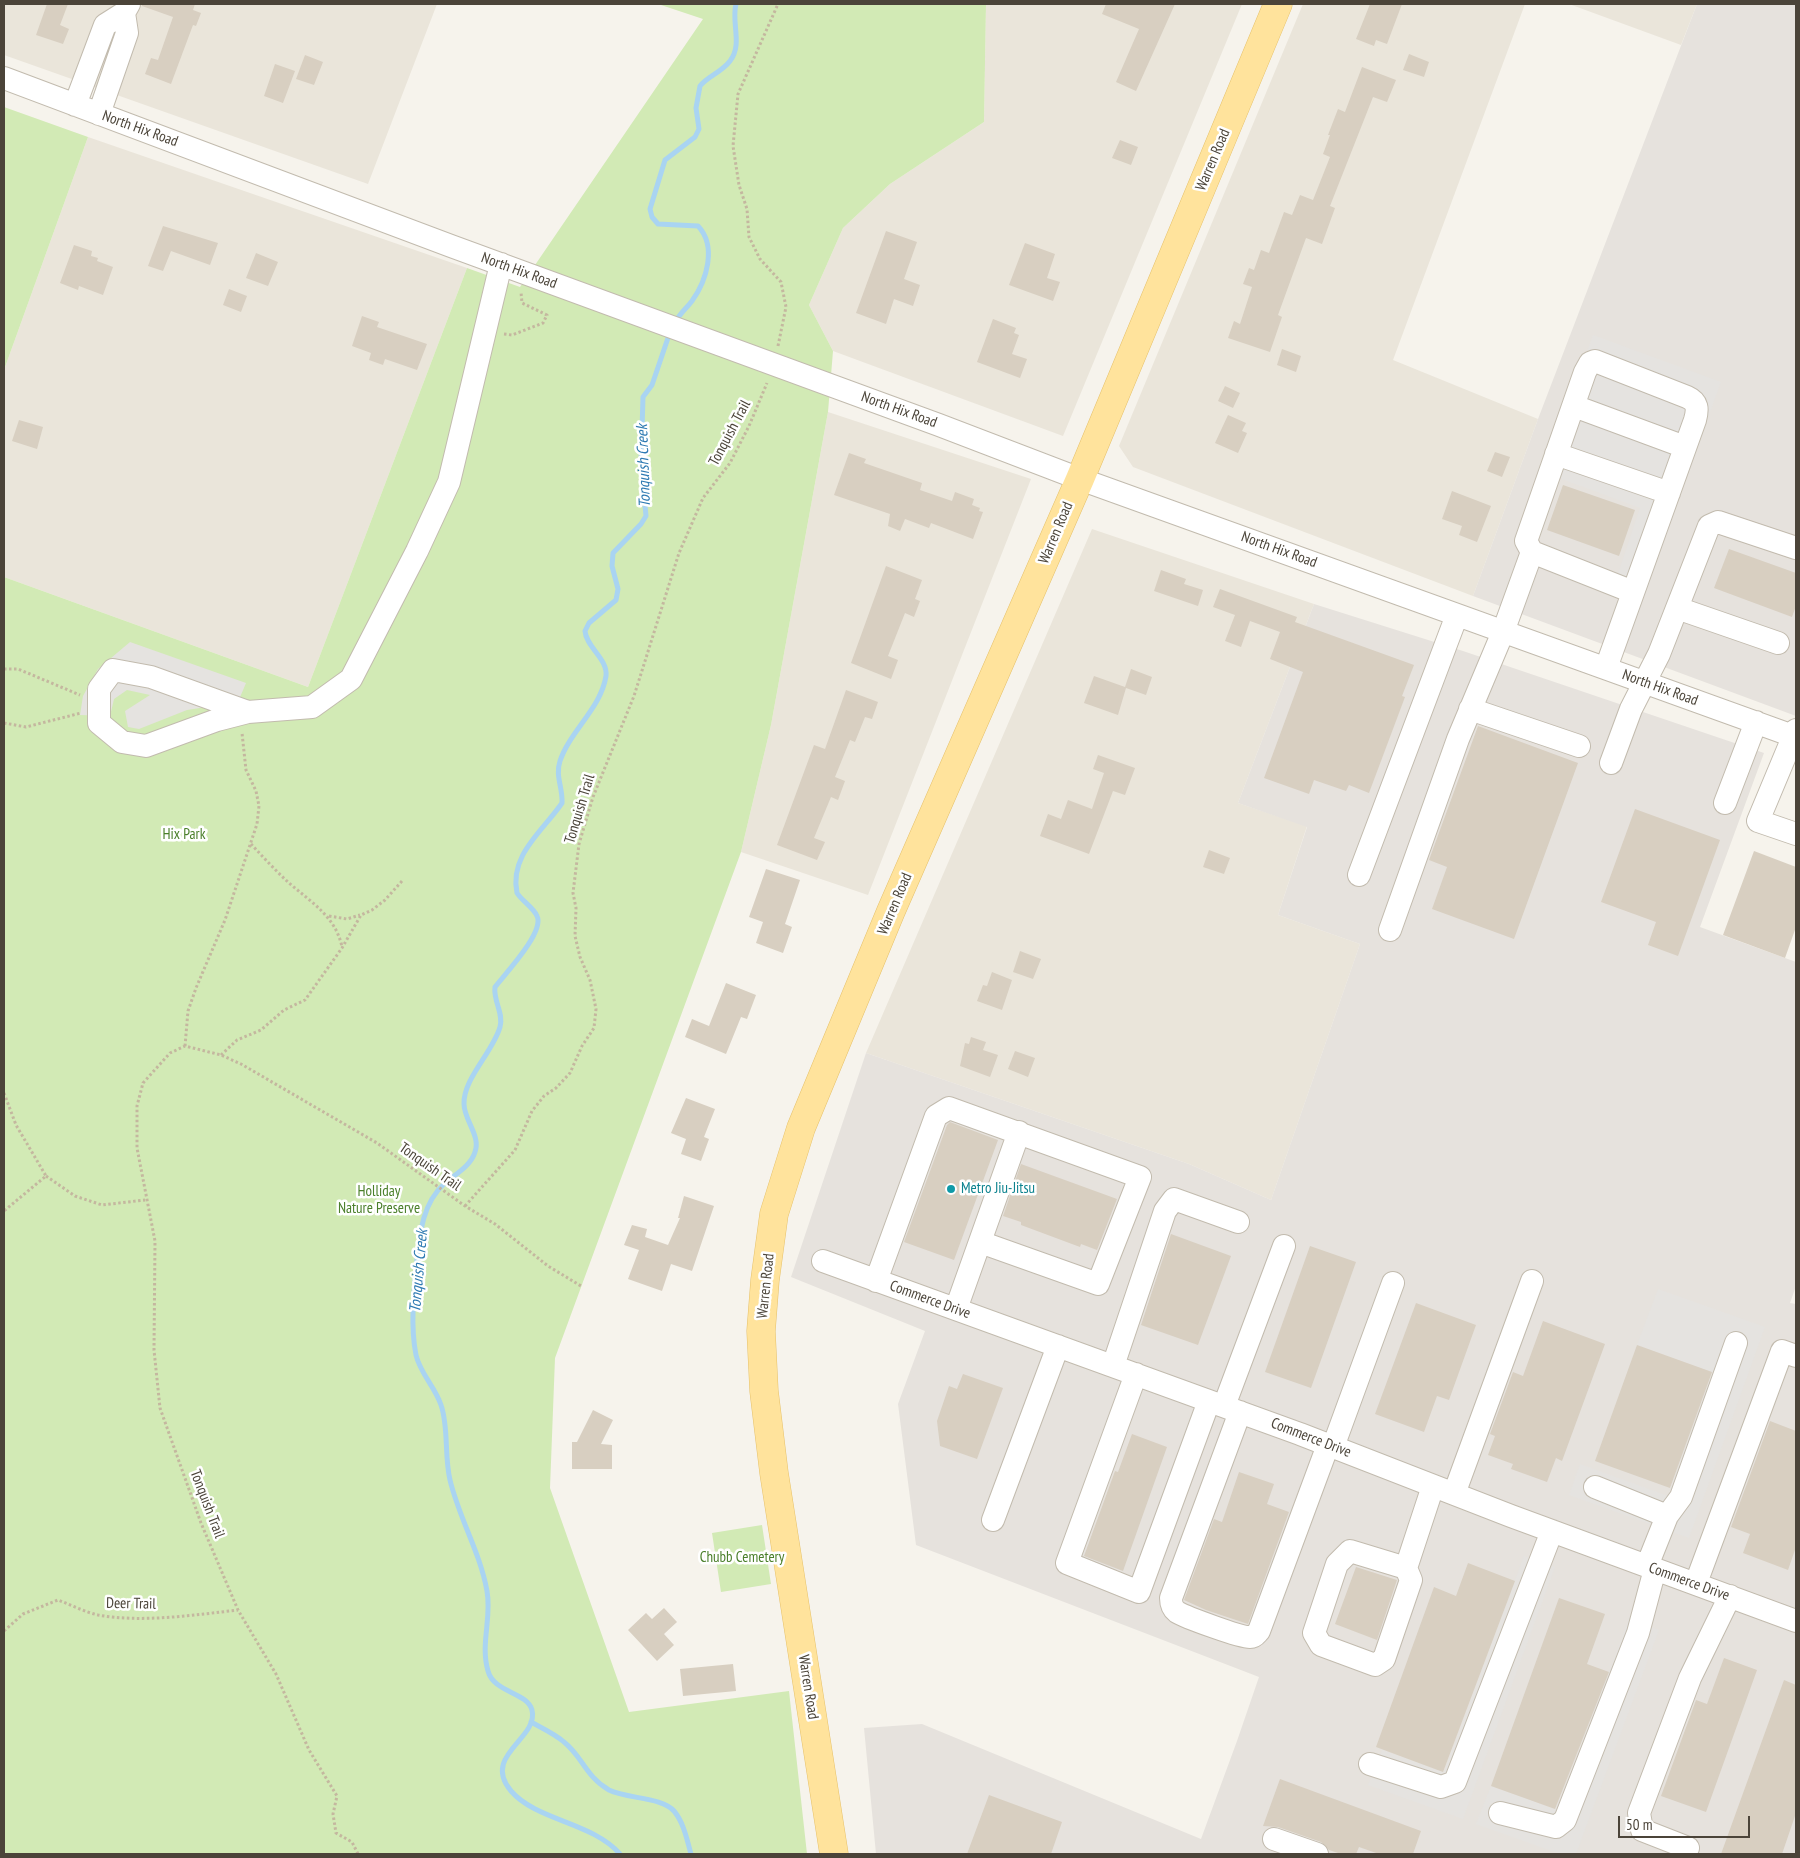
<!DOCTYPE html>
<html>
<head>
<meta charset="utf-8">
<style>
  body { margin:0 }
  #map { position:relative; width:1800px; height:1858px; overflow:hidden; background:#f6f3ec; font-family:"PT Sans Narrow",sans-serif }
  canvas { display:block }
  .frame { position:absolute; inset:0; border:5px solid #4b4439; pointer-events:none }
  .scale { position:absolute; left:1618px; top:1816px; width:132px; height:22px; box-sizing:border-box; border:2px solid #4b4439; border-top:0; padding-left:6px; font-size:15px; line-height:18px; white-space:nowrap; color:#4b4439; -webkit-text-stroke:4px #fff; paint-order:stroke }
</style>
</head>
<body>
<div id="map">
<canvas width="1800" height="1858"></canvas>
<div class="frame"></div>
<div class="scale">50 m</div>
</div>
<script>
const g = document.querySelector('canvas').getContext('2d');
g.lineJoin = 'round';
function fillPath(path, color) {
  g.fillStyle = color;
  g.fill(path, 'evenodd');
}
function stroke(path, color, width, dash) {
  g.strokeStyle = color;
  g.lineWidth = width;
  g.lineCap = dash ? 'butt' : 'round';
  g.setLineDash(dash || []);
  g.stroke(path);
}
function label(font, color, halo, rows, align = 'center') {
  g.font = font + ' "PT Sans Narrow",sans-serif';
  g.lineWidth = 5;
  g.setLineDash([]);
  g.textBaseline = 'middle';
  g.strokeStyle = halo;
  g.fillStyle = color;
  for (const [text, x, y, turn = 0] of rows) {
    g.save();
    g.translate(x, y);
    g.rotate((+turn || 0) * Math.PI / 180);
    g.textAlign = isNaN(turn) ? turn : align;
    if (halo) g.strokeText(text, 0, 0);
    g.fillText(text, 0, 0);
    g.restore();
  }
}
fillPath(new Path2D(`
  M4 4H437L368 184 4 55Z
  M986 4H1242L1063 436 833 351 809 305 843 228 890 184 984 122Z
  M1303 4H1525L1393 360 1538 419 1473 596 1133 467 1119 446Z
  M1569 4H1697L1681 45Z
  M88 137 467 268 308 687 4 577V370Z
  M828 412 1031 479 868 895 741 852 771 725Z
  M1092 529 1314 604 1238 803 1307 826 1278 915 1360 944 1271 1200 1189 1164 866 1053Z`), '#eae5da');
fillPath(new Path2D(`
  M1697 4H1796V716L1473 596 1538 419Z
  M1314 604 1463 651 1764 753 1700 927 1796 962V1286L1790 1303 1796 1304V1854H876L864 1728 922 1724 1201 1839 1237 1741 1259 1677 916 1545 898 1404 925 1331 791 1277 866 1053 1189 1164 1271 1200 1360 944 1278 915 1307 827 1238 803Z`), '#e6e2dd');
fillPath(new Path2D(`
  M658 4H986L984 122 890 184 843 228 809 305 833 351 828 412 771 725 741 852 555 1358 550 1488 629 1712 789 1691 807 1854H4V577L308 687 467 268 520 287 703 19Z
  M4 107 88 137 4 370Z
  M762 1525 771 1584 721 1592 712 1533Z`), '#d2eab5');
fillPath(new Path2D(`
  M1593 335 1721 382 1646 587 1617 577 1640 508 1543 472Z
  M130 642 246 683 238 702 187 710 139 729 128 727 125 711 150 695 127 690 114 699 110 716 80 715 83 696 98 669Z
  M1658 1289 1765 1327 1689 1538 1569 1495 1580 1464 1668 1496 1713 1373 1637 1345Z
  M1524 1556 1555 1567 1463 1819 1368 1785 1382 1750 1444 1772Z
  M1637 1597 1646 1625 1659 1630 1576 1854H1560L1476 1824 1491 1786 1558 1810Z`), '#e5e3e0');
stroke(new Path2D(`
  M675 323C679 314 686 309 692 301 707 280 717 246 698 226L658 224 652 217 650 209 665 160 695 137 699 129 696 108 700 86C708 76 722 72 730 61 743 44 731 23 736 4
  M531 1722C542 1728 555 1734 564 1742 582 1756 586 1777 609 1790 627 1799 662 1797 674 1811 684 1823 687 1840 691 1854
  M620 1854C592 1822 537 1821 511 1791 481 1755 539 1739 532 1710 527 1692 494 1693 488 1671 480 1644 492 1618 487 1591 480 1552 459 1518 450 1480 444 1455 449 1428 441 1405 435 1387 420 1373 416 1355 410 1325 414 1289 417 1259 420 1232 423 1203 444 1184 454 1175 471 1166 475 1152 481 1136 464 1120 464 1104 463 1079 493 1052 500 1027 504 1013 493 1001 495 987 505 974 545 932 537 916 533 907 522 901 517 893 509 855 543 831 562 803 563 788 555 776 560 761 570 731 601 708 606 676 608 659 586 647 585 631L589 623 616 600 618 589 612 566 613 553 641 524 646 516 641 463 643 397 652 385 670 332`), '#a9d4f2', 5);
fillPath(new Path2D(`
  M47 4H68L60 25 69 29 63 44 36 35Z
  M142 4H195L193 10 201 13 196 26 193 25 171 84 145 74 151 58 158 60 173 17 142 6Z
  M1106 4H1175L1136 91 1116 82 1139 29 1102 14Z
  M1370 4H1402L1387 44 1376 40 1374 46 1356 39Z
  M1409 54 1429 62 1424 77 1403 70Z
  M305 55 323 62 314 85 296 79Z
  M275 64 295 71 283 103 264 96Z
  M1362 67 1396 80 1387 102 1373 97 1330 206 1335 208 1322 244 1306 238 1278 315 1282 317 1270 352 1228 338 1234 321 1240 324 1252 287 1243 284 1249 268 1254 270 1261 250 1269 253 1284 212 1292 215 1300 195 1313 200 1330 157 1323 154 1330 135H1328L1338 109 1345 112Z
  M1120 140 1138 147 1131 165 1112 158Z
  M163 226 218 243 210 265 171 251 163 271 148 266Z
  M886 231 917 242 904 279 920 285 913 306 894 299 886 324 856 313Z
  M1025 243 1055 254 1047 278 1060 282 1053 301 1009 285Z
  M74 245 92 251 91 256 98 258 97 261 113 267 103 295 79 286 78 290 60 283Z
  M256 253 278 262 268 286 246 278Z
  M229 289 247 296 241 312 223 305Z
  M362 316 379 322 377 327 427 344 417 370 385 359 383 365 369 360 371 353 352 346Z
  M993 319 1016 328 1014 333 1019 335 1012 354 1027 359 1020 378 977 362Z
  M1282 349 1301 356 1296 372 1277 365Z
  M1225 386 1240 393 1233 408 1218 401Z
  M1228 415 1246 423 1242 431 1247 433 1238 453 1215 443Z
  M19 420 43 427 37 449 12 441Z
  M1495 452 1510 457 1502 477 1487 471Z
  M849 453 866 459 864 463 922 483 920 490 952 501 955 492 974 499 972 505 980 508 979 511 983 512 973 539 931 523 929 528 905 519 900 531 888 526 890 514 834 495Z
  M1563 485 1635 510 1619 556 1547 530Z
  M1452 491 1491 506 1477 542 1459 535 1462 526 1442 519Z
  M1729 549 1796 573V606L1792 617 1714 588Z
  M886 566 922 580 915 599 920 601 914 617 905 613 888 656 898 660 891 679 851 663Z
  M1161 570 1186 579 1184 584 1203 590 1198 606 1154 591Z
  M1220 589 1297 617 1295 622 1414 665 1402 696 1405 697 1369 793 1349 785 1346 791 1314 780 1309 794 1264 778 1303 672 1270 659 1280 632 1250 621 1241 647 1225 641 1235 615 1213 607Z
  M1131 669 1152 677 1146 695 1126 688 1118 715 1084 703 1094 676 1125 687Z
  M846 690 878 702 872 719 865 717 855 742 850 740 835 777 845 781 838 800 831 797 814 838 825 842 817 860 777 845 814 745 825 749Z
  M1478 726 1578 763 1514 939 1432 909 1447 867 1429 860Z
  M1098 755 1135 768 1125 795 1113 791 1089 854 1040 836 1048 814 1061 819 1068 800 1092 809 1104 773 1093 769Z
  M1635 809 1720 840 1678 956 1648 945 1656 922 1601 902Z
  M1209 850 1230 858 1224 874 1203 867Z
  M1754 851 1796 867V927L1785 958 1723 935Z
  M766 869 800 880 785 924 792 927 783 953 756 943 763 922 749 917Z
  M1020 951 1041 959 1033 979 1013 972Z
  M992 972 1012 980 1002 1010 977 1001 983 985 987 986Z
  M726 983 756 995 747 1019 741 1017 726 1054 685 1037 692 1019 709 1026Z
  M971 1037 986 1042 983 1050 998 1055 990 1077 960 1066 965 1043 969 1044Z
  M1015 1051 1035 1058 1028 1077 1008 1069Z
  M686 1098 715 1109 704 1137 709 1139 701 1161 681 1154 686 1139 671 1133Z
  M950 1122 998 1140 954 1260 904 1242 947 1125Z
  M1021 1164 1117 1199 1097 1250 1081 1244 1080 1247 1021 1225V1222L1003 1216Z
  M684 1196 714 1206 692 1271 671 1264 662 1291 628 1279 639 1250 624 1245 632 1225 647 1229 645 1237 668 1245 680 1218H678Z
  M1171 1234 1231 1256 1198 1345 1141 1325Z
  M1310 1246 1356 1262 1311 1388 1265 1372Z
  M1416 1303 1476 1325 1449 1400 1437 1396 1424 1432 1375 1414Z
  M1543 1321 1605 1344 1562 1461 1556 1458 1547 1482 1511 1469 1513 1464 1488 1455 1495 1436 1490 1434 1513 1372 1523 1376Z
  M1637 1345 1712 1372 1670 1488 1595 1461Z
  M963 1374 1003 1388 977 1459 940 1446 937 1421 949 1386 957 1389Z
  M593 1410 613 1420 601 1444 612 1445V1469H572V1442H577Z
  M1770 1421 1796 1431V1547L1788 1570 1743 1553 1750 1534 1731 1527Z
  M1132 1434 1167 1447 1123 1571 1084 1556 1115 1471 1118 1472Z
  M1239 1472 1274 1484 1267 1504 1289 1512 1248 1624 1206 1610 1184 1600 1214 1519 1222 1522Z
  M1468 1563 1515 1581 1443 1772 1376 1747 1434 1587 1456 1596Z
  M1356 1567 1397 1580 1377 1640 1335 1624Z
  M1559 1598 1605 1614 1587 1664 1609 1672 1555 1809 1491 1786Z
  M664 1608 677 1622 664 1634 674 1645 657 1661 628 1630 646 1613 652 1619Z
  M1724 1658 1757 1670 1706 1812 1661 1796 1696 1700 1707 1704Z
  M733 1664 736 1691 683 1696 680 1669Z
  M1784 1680 1796 1685V1813L1782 1854H1721Z
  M1280 1779 1421 1831 1413 1854H1379L1359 1847 1356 1854H1341L1329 1850 1321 1842 1278 1827 1263 1826Z
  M989 1795 1062 1822 1051 1854H967Z`), '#d8cfc1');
const minor = new Path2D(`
  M4 78 451 246 939 425 1080 479 1796 737
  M75 105 105 25 124 13 129 4
  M99 114 127 33 124 13
  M1574 406 1685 447
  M1556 454 1669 493
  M1677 608 1778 643
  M1606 668 1695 420C1698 409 1698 402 1687 397L1595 361 1590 363 1585 372 1526 541 1532 552 1633 592
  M1470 709 1579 746
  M248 712 151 677 113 670 99 689V723L122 742 146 746 217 720 248 712 312 707 351 679 417 551 449 482 501 264
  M1796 730 1758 821 1796 834
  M1611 763 1631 709 1659 654 1709 526 1718 522 1796 548
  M1725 803 1756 722
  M1359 875 1457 615
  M1390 930 1458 739 1503 632 1532 552
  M823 1261 1300 1434 1511 1516 1796 1621
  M876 1281 936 1116 949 1108 1140 1177 1098 1284 980 1242
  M956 1309 1019 1132
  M1113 1366 1165 1211 1174 1199 1238 1222
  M1136 1374 1067 1563 1139 1592 1209 1401
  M1224 1406 1284 1246
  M1240 1412 1171 1598C1171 1604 1172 1608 1177 1612 1185 1617 1242 1638 1250 1637 1255 1637 1256 1634 1259 1631L1328 1445
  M1333 1447 1393 1283
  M1595 1487 1667 1516
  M1454 1494 1532 1281
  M993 1520 1058 1346
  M1647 1566 1667 1516 1681 1497 1736 1343
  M1406 1568 1350 1551 1337 1564 1314 1633 1321 1645 1375 1665 1384 1659 1411 1580 1406 1568 1433 1486
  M1696 1583 1782 1351 1796 1356
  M1370 1764 1441 1787 1455 1782 1552 1531
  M1500 1813 1556 1827 1565 1820 1638 1633 1655 1569
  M1274 1839 1317 1854
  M1688 1848 1642 1830 1639 1813 1690 1678 1730 1596`);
const major = new Path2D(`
  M834 1854 774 1473 764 1391 761 1331 765 1280 774 1214 801 1128 891 911 1080 479 1278 4`);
stroke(minor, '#c2bbae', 24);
stroke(major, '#e6c16a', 29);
stroke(new Path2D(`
  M504 334 512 335 543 323 547 315 522 303 521 292
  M778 346 786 307 781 282 760 259 749 237 747 209 739 185 733 146 738 94 778 4
  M4 669H18L80 695
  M4 723 26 727 81 713
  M251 844C263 857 276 871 289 883 311 902 336 917 342 947
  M329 916 347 919 360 915
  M185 1046 188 1011 196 988 225 920 257 824 259 806 256 791 246 770 242 733
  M221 1055 237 1040 261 1030 284 1010 305 1000 342 948 361 915 372 910 385 900 402 881
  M4 1093 16 1125 46 1176 4 1211
  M46 1176 75 1196 102 1205 145 1200
  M465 1206 515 1150 532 1111 544 1096 556 1088 570 1073 582 1046 594 1028 596 1009 590 980 580 957 575 936 576 908 573 893 579 844 593 797 634 696 679 553 703 498 730 463 749 426 767 383
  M4 1631 23 1614 58 1600C71 1605 85 1612 98 1615 141 1623 195 1615 238 1610
  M358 1854 352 1842 336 1833 333 1814 337 1796 309 1750 276 1674 238 1610 201 1523 160 1408 154 1350 155 1241 137 1148V1106L143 1083 170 1053 185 1046 221 1055 241 1064 377 1143 465 1206 495 1224 548 1266 581 1286`), '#c4b79f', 3, [2.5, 2.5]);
stroke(minor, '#fff', 22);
stroke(major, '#ffe39c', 28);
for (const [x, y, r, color] of [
  [951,1189,5,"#0f9aa8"]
]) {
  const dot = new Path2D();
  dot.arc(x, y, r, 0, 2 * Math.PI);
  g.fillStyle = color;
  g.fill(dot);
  stroke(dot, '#fff', 2);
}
label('15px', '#4b4439', '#fff', [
  ["North Hix Road",140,129,20],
  ["Warren Road",1213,160,-67],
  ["North Hix Road",519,271,20],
  ["North Hix Road",899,410,20],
  ["Tonquish Trail",730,433,-62],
  ["Warren Road",1056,533,-67],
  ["North Hix Road",1279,550,20],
  ["North Hix Road",1660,688,20],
  ["Tonquish Trail",580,809,-73],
  ["Warren Road",895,904,-67],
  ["Tonquish Trail",430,1167,35],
  ["Warren Road",766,1286,-84],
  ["Commerce Drive",930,1300,20],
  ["Commerce Drive",1311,1438,21],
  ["Tonquish Trail",207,1504,69],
  ["Commerce Drive",1689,1582,20],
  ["Deer Trail",131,1604,1],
  ["Warren Road",808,1687,81]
]);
label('15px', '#4a7f2a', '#fff', [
  ["Hix Park",184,835],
  ["Holliday",379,1192],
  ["Nature Preserve",379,1209],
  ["Chubb Cemetery",742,1558]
]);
label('15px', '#0d838f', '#fff', [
  ["Metro Jiu-Jitsu",961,1189]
], 'left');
label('italic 16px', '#2e7ab2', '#fff', [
  ["Tonquish Creek",644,466,-92],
  ["Tonquish Creek",419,1271,-85]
]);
</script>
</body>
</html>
